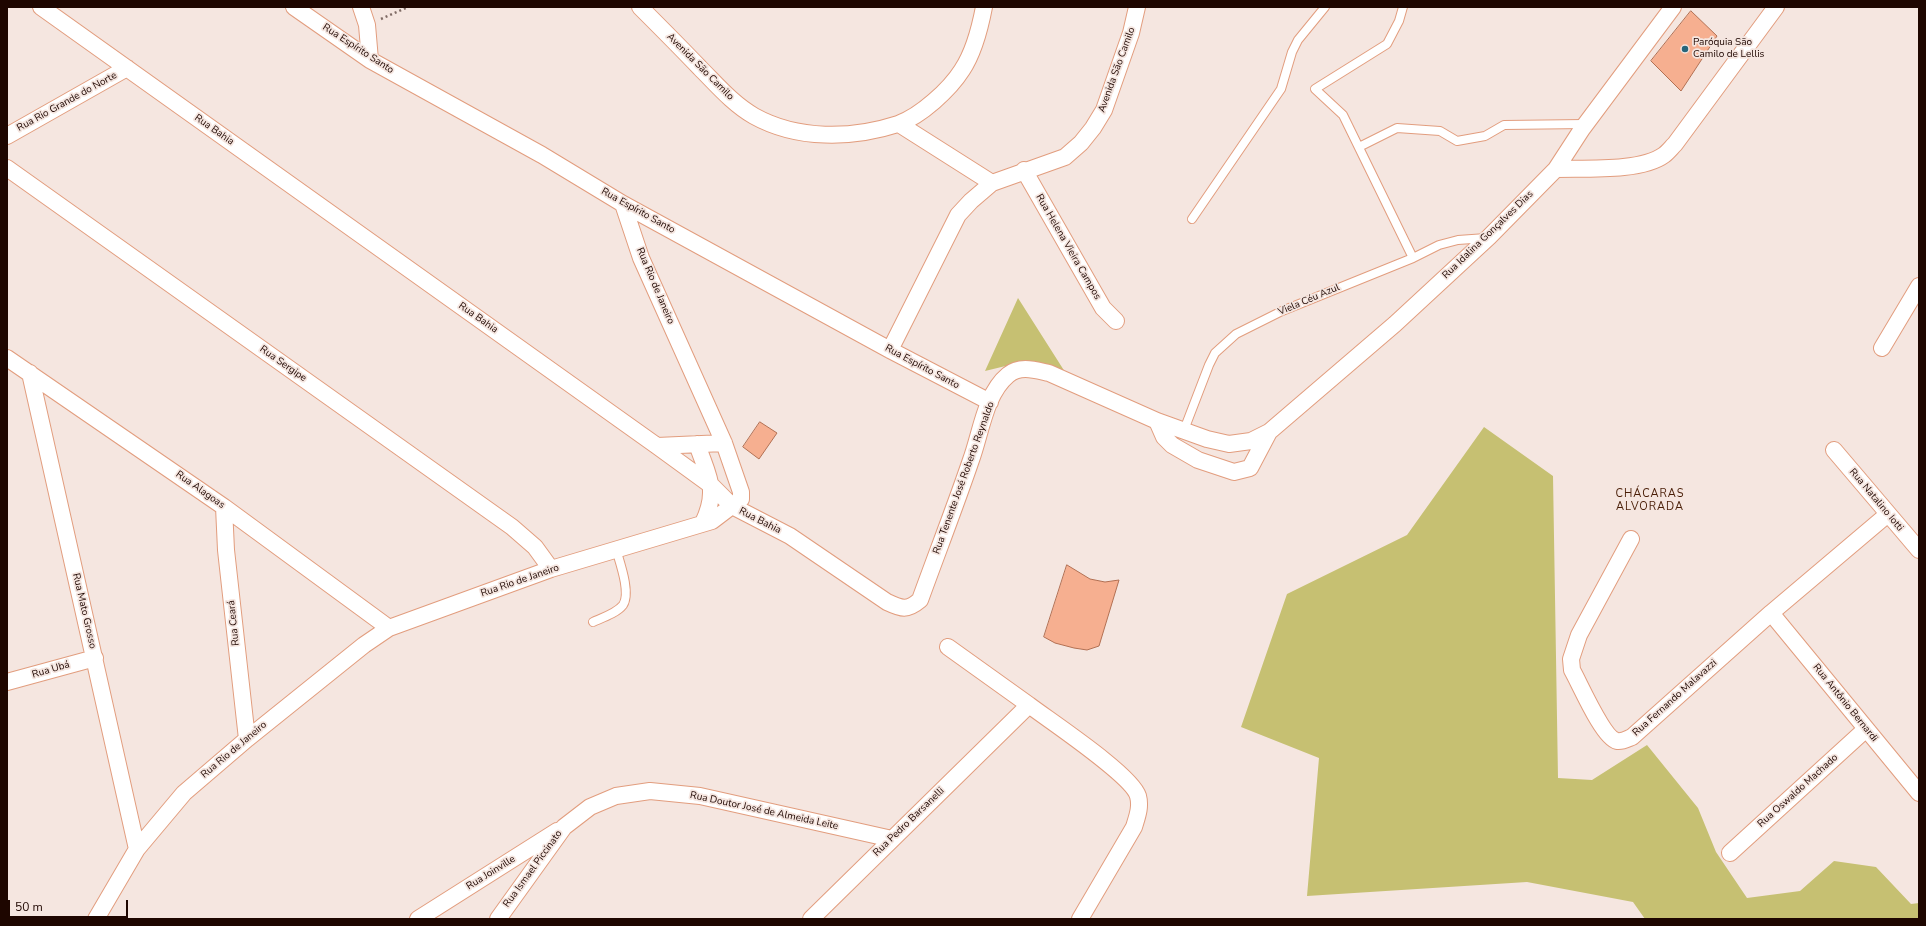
<!DOCTYPE html>
<html>
<head>
<meta charset="utf-8">
<style>
  body { margin:0 }
  #map { position:relative; width:1926px; height:926px; overflow:hidden; background:#f5e6e0; font-family:"Nunito Sans",sans-serif }
  canvas { display:block }
  .frame { position:absolute; inset:0; border:8px solid #1e0600; pointer-events:none }
  .scale { position:absolute; left:8px; top:900px; width:120px; height:18px; box-sizing:border-box; border:2px solid #1e0600; border-top:0; padding-left:5px; font-size:12px; line-height:14px; white-space:nowrap; color:#1e0600; -webkit-text-stroke:3px #f5e6e0; paint-order:stroke }
</style>
</head>
<body>
<div id="map">
<canvas width="1926" height="926"></canvas>
<div class="frame"></div>
<div class="scale">50 m</div>
</div>
<script>
const g = document.querySelector('canvas').getContext('2d');
g.lineJoin = 'round';
function fillPath(path, color) {
  g.fillStyle = color;
  g.fill(path, 'evenodd');
}
function stroke(path, color, width, dash) {
  g.strokeStyle = color;
  g.lineWidth = width;
  g.lineCap = dash ? 'butt' : 'round';
  g.setLineDash(dash || []);
  g.stroke(path);
}
function label(font, color, halo, rows, align = 'center') {
  g.font = font + ' "Nunito Sans",sans-serif';
  g.lineWidth = 3.5;
  g.setLineDash([]);
  g.textBaseline = 'middle';
  g.strokeStyle = halo;
  g.fillStyle = color;
  for (const [text, x, y, turn = 0] of rows) {
    g.save();
    g.translate(x, y);
    g.rotate((+turn || 0) * Math.PI / 180);
    g.textAlign = isNaN(turn) ? turn : align;
    if (halo) g.strokeText(text, 0, 0);
    g.fillText(text, 0, 0);
    g.restore();
  }
}
fillPath(new Path2D(`
  M1018 298 1065 372 1022 362 985 371Z
  M1484 427 1553 476 1558 778 1592 780 1647 745 1698 808 1716 852 1747 898 1800 891 1834 861 1876 867 1911 904 1919 903V919H1645L1633 902 1527 882 1307 896 1319 758 1241 727 1287 594 1407 535Z`), '#c6c072');
const building = new Path2D(`
  M1691 11 1717 36 1681 91 1651 61Z
  M760 422 777 433 759 459 743 447Z
  M1067 565 1090 579 1105 582 1119 580 1099 646 1087 650 1074 648 1055 643 1044 637Z`);
fillPath(building, '#f6af90');
stroke(building, '#b27053', 1);
const service = new Path2D(`
  M1403 7 1399 21 1387 44 1315 89 1343 115 1413 258
  M1359 147 1397 128 1440 131 1457 141 1485 136 1504 125 1585 124
  M1192 219 1281 89 1292 52 1298 40 1325 7
  M1184 430 1209 365 1215 353 1236 334 1282 311 1413 258 1439 245 1458 240 1486 238
  M593 622C602 618 617 613 623 605 631 593 620 563 616 549`);
const minor = new Path2D(`
  M41 7 657 446 712 486 732 506 790 536 887 602C902 609 907 611 920 600 937 553 955 507 971 460 981 433 985 394 1008 375 1020 365 1035 370 1049 373L1157 421 1207 439 1229 444 1251 441 1269 432 1395 324 1489 237 1556 169 1582 129 1673 7
  M294 7 370 60 542 155 623 204 890 350 990 402
  M361 7 367 25 370 60
  M640 7C660 27 680 47 700 68 717 85 733 104 754 116 797 140 852 139 898 124 921 116 950 89 962 70 974 52 980 28 984 7
  M899 124 992 183
  M7 136 127 68
  M7 168 512 527 535 547 551 569
  M1556 169C1584 168 1641 172 1664 155 1668 152 1671 148 1675 144L1776 7
  M1024 170 1103 308 1116 321
  M1882 348 1919 286
  M890 350 958 215 971 201 992 183 1065 157 1081 143 1093 128 1104 110 1131 33 1137 7
  M7 358 224 507 389 628
  M30 373 137 849
  M1157 421 1164 437 1172 445 1198 460 1234 472 1250 468 1269 432
  M697 444C708 477 719 489 703 523
  M657 446 724 443
  M1834 450 1919 550
  M224 507 226 550 247 739
  M1631 539 1579 635 1571 659 1572 670C1580 684 1603 738 1617 741 1622 742 1627 739 1632 737L1771 613 1888 514
  M1771 613 1919 793
  M948 647 1029 705
  M7 682 95 658
  M1730 853 1866 729
  M96 919 137 849 184 793 247 739 364 645 389 628 551 569 712 521 741 499V492L724 443 641 258 623 204
  M418 919 557 831
  M498 919 564 827 590 807 616 796 650 791 700 796 892 839
  M811 919 1029 705C1050 721 1132 775 1138 796 1141 807 1137 817 1134 827L1080 919`);
stroke(service, '#e29d7e', 10);
stroke(minor, '#e29d7e', 18);
stroke(new Path2D(`
  M381 19 408 7`), '#7f6b65', 2.5, [2, 3]);
stroke(service, '#fff', 8);
stroke(minor, '#fff', 16);
for (const [x, y, r, color] of [
  [1685,49,4,"#26657b"]
]) {
  const dot = new Path2D();
  dot.arc(x, y, r, 0, 2 * Math.PI);
  g.fillStyle = color;
  g.fill(dot);
  stroke(dot, '#f5e6e0', 1.5);
}
label('10px', '#1e0600', '#f5e6e0', [
  ["Paróquia São",1693,43],
  ["Camilo de Lellis",1693,55]
], 'left');
label('10px', '#1e0600', '#f5e6e0', [
  ["Rua Espírito Santo",358,49,33],
  ["Avenida São Camilo",700,67,45],
  ["Avenida São Camilo",1117,70,-70],
  ["Rua Rio Grande do Norte",67,102,-29],
  ["Rua Bahia",214,130,35],
  ["Rua Espírito Santo",638,211,29],
  ["Rua Idalina Gonçalves Dias",1488,235,-44],
  ["Rua Helena Vieira Campos",1068,247,60],
  ["Rua Rio de Janeiro",655,286,67],
  ["Viela Céu Azul",1309,300,-23],
  ["Rua Bahia",478,318,35],
  ["Rua Sergipe",283,364,35],
  ["Rua Espírito Santo",922,367,28],
  ["Rua Tenente José Roberto Reynaldo",964,478,-70],
  ["Rua Alagoas",200,490,35],
  ["Rua Natalino Iotti",1876,500,50],
  ["Rua Bahia",760,521,27],
  ["Rua Rio de Janeiro",520,581,-19],
  ["Rua Mato Grosso",84,611,77],
  ["Rua Ceará",234,623,-96],
  ["Rua Ubá",51,670,-16],
  ["Rua Fernando Malavazzi",1675,698,-42],
  ["Rua Antônio Bernardi",1845,703,51],
  ["Rua Rio de Janeiro",234,750,-40],
  ["Rua Oswaldo Machado",1798,791,-42],
  ["Rua Doutor José de Almeida Leite",764,811,12],
  ["Rua Pedro Barsanelli",909,822,-44],
  ["Rua Ismael Piccinato",533,869,-54],
  ["Rua Joinville",491,873,-32]
]);
g.letterSpacing = '1px';
label('11px', '#491d06', '#f5e6e0', [
  ["CHÁCARAS",1650,494],
  ["ALVORADA",1650,507]
]);
g.letterSpacing = '0px';
</script>
</body>
</html>
